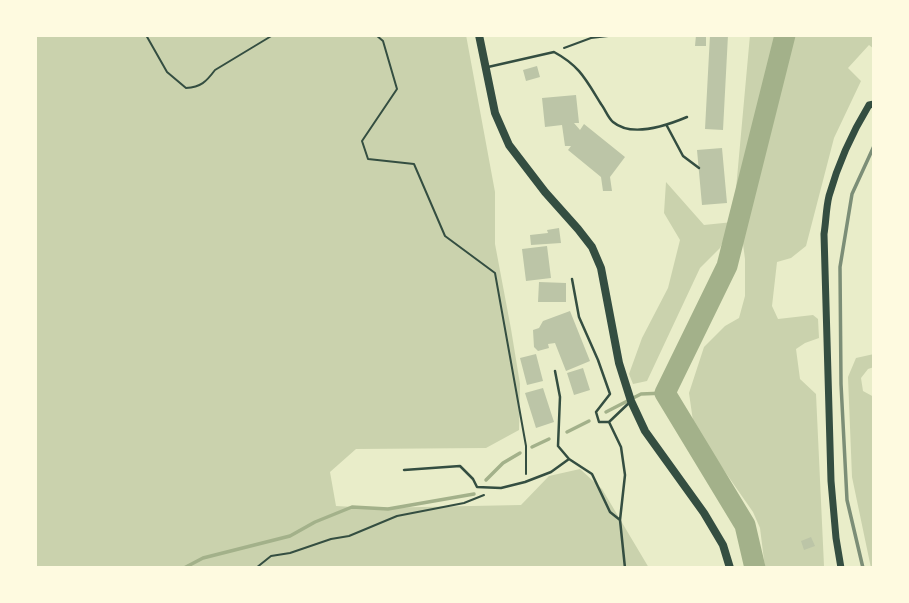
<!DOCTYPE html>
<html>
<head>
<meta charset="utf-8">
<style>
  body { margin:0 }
  #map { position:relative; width:909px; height:603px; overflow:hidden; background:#e9edc9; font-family:Quicksand,sans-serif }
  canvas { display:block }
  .frame { position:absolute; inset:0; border:37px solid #fefae0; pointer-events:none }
</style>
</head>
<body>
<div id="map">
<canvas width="909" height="603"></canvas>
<div class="frame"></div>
</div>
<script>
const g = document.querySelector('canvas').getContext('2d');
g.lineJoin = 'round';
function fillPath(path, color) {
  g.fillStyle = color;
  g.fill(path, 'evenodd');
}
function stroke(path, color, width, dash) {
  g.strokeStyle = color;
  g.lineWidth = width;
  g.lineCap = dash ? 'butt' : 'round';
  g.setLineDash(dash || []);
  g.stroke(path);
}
fillPath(new Path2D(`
  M35 35H466L495 192V244L511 329 520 384 519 430 486 448 356 449 330 472 336 506 372 508 521 505 549 476 580 469 602 489 649 568H35Z
  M750 35H874V49L869 45 848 68 861 81 834 138 806 246 791 258 777 262 772 306 778 319 813 315 818 319 819 338 805 343 796 349 800 379 816 394 824 566 822 568H765L760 528 753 512 707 446 693 421 689 393 704 347 725 326 739 318 745 296V259L742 236 725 237 720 248 700 268 647 381 633 384 629 374 642 338 668 288 680 240 664 213 666 182 704 225 733 222Z
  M874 354V367L868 369 861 378 863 391 874 397V568H871L852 477 848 377 856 358Z`), '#cad2ad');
stroke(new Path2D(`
  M606 412 641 394 665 393
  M567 432 589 421
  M532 447 549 439
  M486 480 503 463 520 453
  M184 568 203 558 290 536 315 522 352 507 388 509 474 494`), '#a3b18a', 3.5);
stroke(new Path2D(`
  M755 568 745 525 665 393 727 266 785 35`), '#a3b18a', 21);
fillPath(new Path2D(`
  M696 35H706V46H695Z
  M710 35H728L723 130 705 129Z
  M537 66 540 77 526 81 523 70Z
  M576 95 579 123H574L580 130 584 124 625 157 610 177 612 191H603L601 177 568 150 571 146H565L562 125 545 127 542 98Z
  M722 148 727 203 702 205 697 150Z
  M559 228 561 243 531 245 530 235 548 233 547 230Z
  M547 246 551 278 526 281 522 249Z
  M539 282 566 283V302H538Z
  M570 311 590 361 566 371 555 343 548 344 549 348 538 351 534 347 533 330 539 328 543 321Z
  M536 354 543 381 527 385 520 358Z
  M583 368 590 390 574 395 567 373Z
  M543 388 554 422 536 428 525 393Z
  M811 537 815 546 804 550 801 541Z`), '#bcc5a7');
stroke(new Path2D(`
  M146 35 167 72 186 88C201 87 206 82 215 70L273 35
  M376 35 383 41 397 89 362 141 368 159 414 164 445 236 495 273 526 446V474
  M564 48 591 38 617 35
  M256 568 271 556 290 553 331 539 349 536 397 516 464 503 484 495`), '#344e41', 2);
stroke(new Path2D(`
  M488 67 554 52C580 66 586 80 601 104 605 109 608 118 613 122 632 138 668 125 687 117
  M667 126 683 156 699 168
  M572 279 579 317 598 360 610 394 596 412 599 422H609
  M555 371 560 397 558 446 569 459 592 474 610 512 620 520
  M404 470 460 466 473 479 477 487 501 488 525 482 551 472 569 459
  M625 568 620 520 625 475 621 447 609 422 630 402`), '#344e41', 2.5);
stroke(new Path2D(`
  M841 568 836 538 831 481 824 234C826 222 826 208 829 196 838 164 852 133 869 105L874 104`), '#344e41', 7);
stroke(new Path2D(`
  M479 35 495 113 509 145 545 192 578 229 592 247 601 268 619 363 631 401 645 431 704 513 723 545 730 568`), '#344e41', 8);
stroke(new Path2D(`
  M863 568 847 500 841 384 840 267 852 194 874 146`), '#7c8e77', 3.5);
</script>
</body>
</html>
